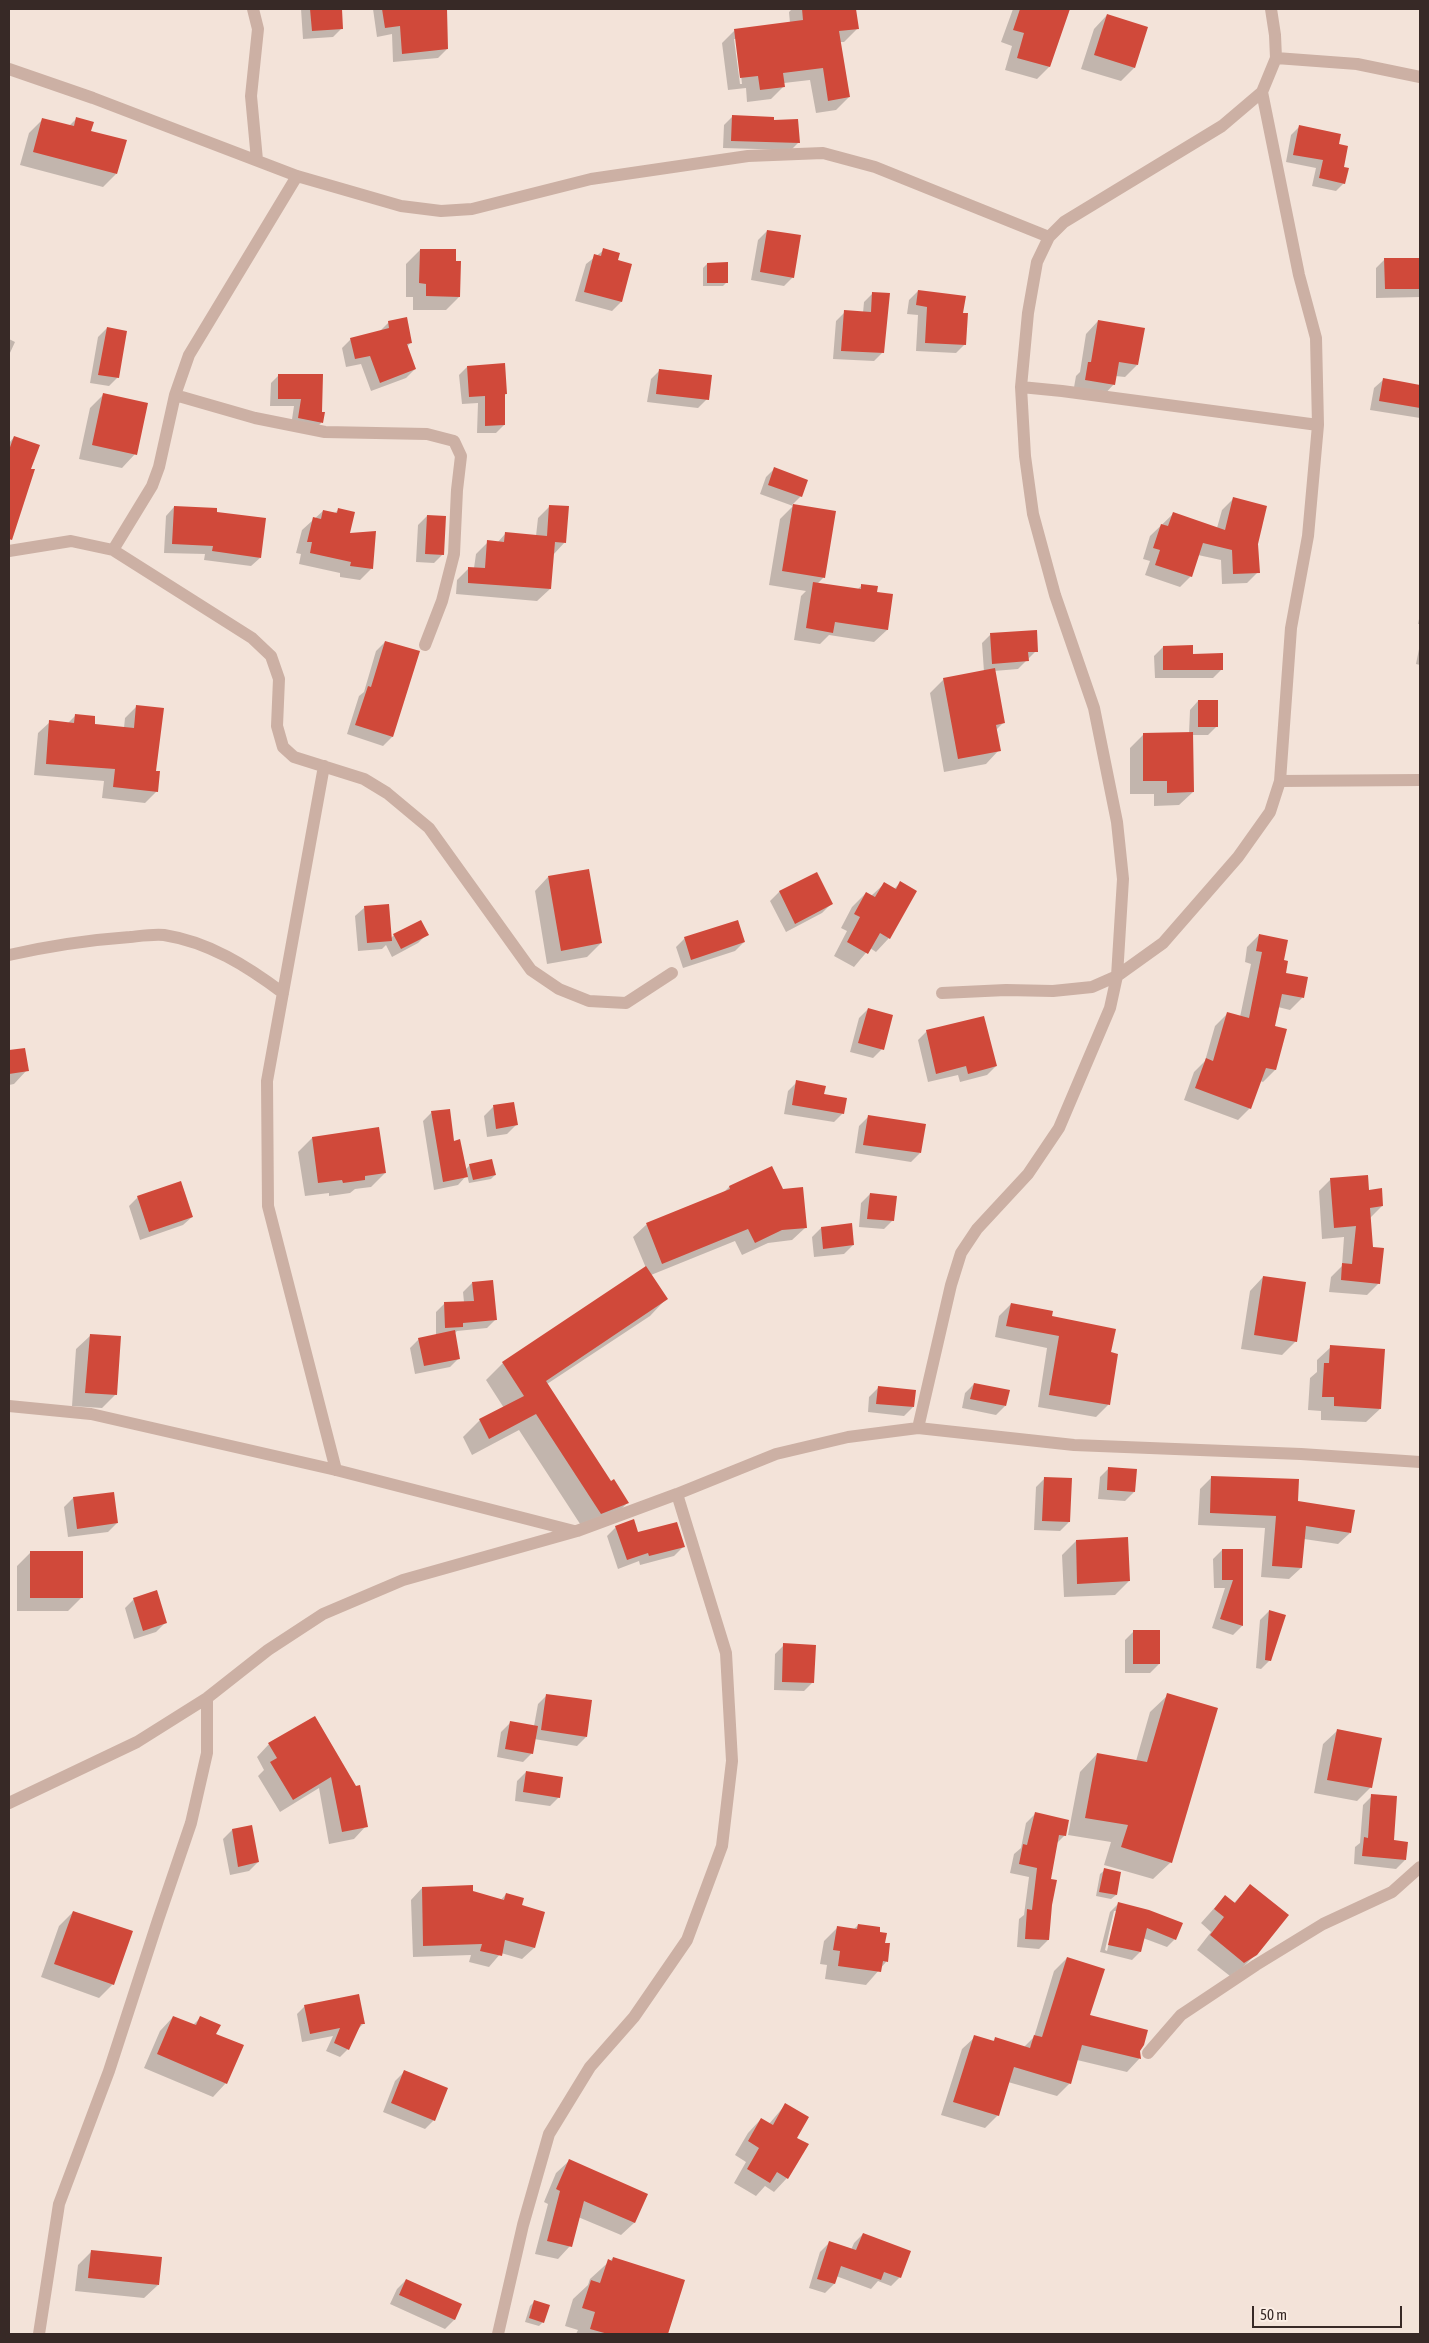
<!DOCTYPE html>
<html>
<head>
<meta charset="utf-8">
<style>
  body { margin:0 }
  #map { position:relative; width:1429px; height:2343px; overflow:hidden; background:#f3e3d9; font-family:"Asap Condensed",sans-serif }
  canvas { display:block }
  .frame { position:absolute; inset:0; border:10px solid #372926; pointer-events:none }
  .scale { position:absolute; left:1252px; top:2306px; width:150px; height:22px; box-sizing:border-box; border:2px solid #372926; border-top:0; padding-left:6px; font-size:15px; line-height:18px; white-space:nowrap; color:#372926; -webkit-text-stroke:4px #fbeee5; paint-order:stroke }
</style>
</head>
<body>
<div id="map">
<canvas width="1429" height="2343"></canvas>
<div class="frame"></div>
<div class="scale">50 m</div>
</div>
<script>
const g = document.querySelector('canvas').getContext('2d');
g.lineJoin = 'round';
function fillPath(path, color) {
  g.fillStyle = color;
  g.fill(path, 'evenodd');
}
function stroke(path, color, width, dash) {
  g.strokeStyle = color;
  g.lineWidth = width;
  g.lineCap = dash ? 'butt' : 'round';
  g.setLineDash(dash || []);
  g.stroke(path);
}
fillPath(new Path2D(`
  M301 9H340L342 28 333 37 303 39Z
  M373 9H445L447 49 438 58 393 62 392 34 377 37Z
  M792 9H855L857 29 844 42H840L849 97 836 110 816 113 810 80 784 83V86L771 99 747 102 746 88 728 90 722 43 735 30 790 23 789 12ZM734 39H737L742 84H740Z
  M1013 9H1068L1049 67 1037 79 1005 70 1012 46 1001 42Z
  M1107 15 1134 68 1121 81 1081 69 1094 29Z
  M732 117 772 122 799 142 791 150 723 148 724 125Z
  M43 119 69 126 76 119 90 132 116 174 103 187 20 165 29 133Z
  M1299 127 1338 145 1344 183 1336 191 1312 186 1316 168 1286 162 1291 135Z
  M767 231 793 277 784 286 751 280 758 240Z
  M420 250 459 297 446 310H413V297H406V264Z
  M604 250 616 261 631 265 621 302 612 311 575 301 586 264Z
  M1385 259H1420V297L1376 298V268Z
  M707 264 727 282 723 286H703V268Z
  M918 291 965 344 956 353 916 351 918 315 907 314 909 300Z
  M873 293 883 352 874 361 833 359 836 321 845 312 863 313 864 302Z
  M1098 321 1137 365 1125 377 1115 376 1114 384 1102 397 1073 393 1076 376 1080 372 1086 334Z
  M389 322 411 342 407 347 415 369 406 378 371 391 361 364 346 367 342 348 351 339 379 332Z
  M107 328 118 377 109 386 90 383 98 337Z
  M9 339 15 342 9 355Z
  M467 367 506 394 504 396V425L496 433H477L478 403 462 404 459 375Z
  M660 370 707 399 698 408 647 402 651 379Z
  M279 375 322 376 321 423 314 430 291 426 294 406H270L271 383Z
  M1383 380 1420 386V418L1370 410 1374 388Z
  M103 395 135 454 122 468 79 459 90 408Z
  M14 437 30 469 11 521 9 520V443Z
  M775 468 801 496 792 505 834 512 823 578 817 584 857 590 862 585 875 593 887 630 874 642 829 635 820 644 794 640 801 596 806 591 769 585 780 519 793 506 760 494 766 477Z
  M1233 499 1257 544 1258 572 1247 583 1222 584 1221 560 1198 555 1191 576 1180 587 1145 575 1150 561 1143 559 1150 536 1173 514 1217 528 1222 510Z
  M550 506 565 542 553 555 550 589 537 601 456 594 457 580 469 568H474L476 554 488 542 497 543 506 533 536 536 538 518Z
  M174 507 260 558 251 566 204 560 205 554 164 553 166 516Z
  M338 510 348 534 372 568 360 580 340 577V573L299 564 301 554 296 553 302 530 323 511 335 513Z
  M427 516 443 554 434 563 416 562 418 525Z
  M1420 614V624H1418Z
  M991 634 1036 651 1018 669 994 671 1004 722 996 730 999 750 986 764 944 772 930 693 944 679 984 672 982 643Z
  M385 642 392 737 383 746 347 734 359 696 364 692 376 651Z
  M1420 644V665L1416 664Z
  M1163 647 1222 669 1213 678H1155L1154 656Z
  M1198 701 1217 726 1208 735H1192L1193 792 1179 805 1154 806V794H1130V748L1143 735 1189 734 1190 710Z
  M137 706 155 772 157 791 145 803 102 798 104 781 34 775 38 733 50 722 68 723 75 716 93 725 124 728 125 718Z
  M816 874 831 904 822 913 786 932 770 901 779 892Z
  M548 877 601 943 587 957 547 964 535 891Z
  M900 883 889 938 876 952 870 948 854 967 834 956 847 931 841 928 852 907 866 893 871 896 884 884 894 889Z
  M364 908 390 939 394 935 427 934 418 943 392 957 386 945 382 949 358 951 355 916Z
  M1259 935 1302 998 1290 1010 1278 1007 1274 1027 1286 1030 1275 1070 1263 1082 1260 1081 1250 1108 1238 1120 1184 1100 1194 1072 1205 1061 1215 1026 1227 1014 1240 1017 1251 964 1245 962 1247 947Z
  M685 938 744 942 735 951 683 968 676 947Z
  M868 1009 882 1049 873 1058 850 1052 859 1018Z
  M927 1031 996 1066 987 1075 960 1082 958 1075 928 1082 918 1040Z
  M9 1042 10 1051 27 1070 14 1084 9 1085Z
  M797 1082 843 1113 834 1122 784 1114 788 1091Z
  M493 1107 516 1125 507 1134 487 1137 484 1116Z
  M432 1112 453 1142 465 1170 470 1165 495 1175 491 1179 469 1183 467 1175 458 1185 434 1190 423 1121Z
  M868 1117 920 1153 911 1162 855 1153 859 1126Z
  M378 1129 385 1173 371 1187 355 1189 350 1193 329 1196V1193L305 1196 298 1152 312 1138Z
  M1331 1179 1368 1191 1382 1206 1370 1218 1372 1248 1379 1283 1367 1295 1329 1292 1331 1277 1342 1266 1344 1237 1322 1239 1319 1191Z
  M729 1187 782 1190 805 1228 792 1240 768 1243 742 1255 735 1241 651 1275 666 1299 650 1316 547 1384 611 1483 627 1503 611 1520 584 1530 519 1430 472 1455 463 1437 480 1420 504 1408 486 1380 503 1363 646 1268 633 1237 646 1225 723 1193Z
  M870 1194 893 1220 884 1229 859 1227 861 1203Z
  M138 1197 192 1217 183 1225 140 1240 129 1206Z
  M821 1228 853 1245 844 1254 814 1257 812 1237Z
  M1263 1277 1296 1341 1282 1355 1241 1349 1250 1291Z
  M472 1283 496 1319 487 1328 457 1331 454 1334 459 1358 450 1367 415 1374 410 1348 419 1339 436 1335V1312L445 1303 464 1302 463 1292Z
  M1011 1304 1050 1317 1110 1353 1108 1405 1096 1417 1038 1407 1047 1348 995 1337 999 1316Z
  M90 1336 116 1394 102 1408 72 1406 76 1349Z
  M1331 1347 1380 1409 1366 1422 1321 1420V1411L1308 1410 1310 1378 1317 1372V1360Z
  M974 1384 1005 1406 996 1415 962 1408 965 1393Z
  M878 1388 913 1407 904 1416 868 1412 869 1397Z
  M1109 1468 1134 1492 1125 1501 1098 1499 1100 1477Z
  M1212 1477 1297 1502 1350 1533 1338 1544 1304 1539 1301 1568 1289 1579 1261 1577 1265 1528 1198 1525 1200 1489Z
  M1045 1478 1069 1522 1060 1531 1034 1530 1036 1487Z
  M73 1498 117 1523 108 1532 68 1537 64 1507Z
  M616 1527 638 1533 683 1547 674 1556 640 1565 639 1561 618 1569 607 1536Z
  M1076 1541 1129 1581 1115 1595 1064 1597 1062 1555Z
  M1222 1550H1242V1626L1233 1635 1212 1628 1225 1588H1214L1213 1559Z
  M31 1552 82 1597 68 1611H17V1566Z
  M134 1599 165 1623 156 1632 134 1639 125 1608Z
  M1269 1611 1270 1660 1261 1669 1256 1668 1260 1620Z
  M1134 1631 1159 1664 1150 1673H1125V1640Z
  M784 1645 813 1682 804 1691 774 1690 775 1654Z
  M547 1695 586 1737 577 1746 534 1739 532 1753 523 1762 497 1757 501 1732 510 1723 534 1726 538 1704Z
  M1168 1695 1171 1862 1153 1879 1104 1865 1111 1842 1068 1835 1080 1772 1097 1754 1136 1761 1150 1712Z
  M1337 1731 1371 1787 1357 1801 1314 1793 1323 1744Z
  M269 1744 356 1787 366 1826 354 1839 329 1844 319 1788 280 1812 258 1776 264 1770 257 1757Z
  M526 1772 559 1797 550 1806 515 1801 517 1781Z
  M1372 1796 1393 1841 1405 1860 1396 1869 1354 1864 1355 1847 1360 1843 1363 1805Z
  M1035 1814 1065 1835 1056 1844 1050 1880 1051 1905 1048 1940 1039 1949 1017 1947 1019 1919 1024 1915 1029 1877 1010 1873 1014 1854 1021 1848 1026 1823Z
  M251 1827 258 1862 249 1871 230 1875 223 1839 232 1830Z
  M1105 1870 1116 1895 1111 1899 1096 1896 1100 1874Z
  M1250 1886 1256 1954 1242 1968 1230 1976 1197 1950 1211 1932 1201 1923 1225 1896 1234 1903Z
  M422 1888 472 1892 501 1900 506 1894 521 1906 534 1948 522 1959 501 1953 489 1967 469 1962 471 1955 413 1957 411 1900Z
  M1118 1904 1175 1939 1167 1947 1143 1938 1140 1952 1132 1960 1100 1952 1110 1912ZM1114 1911H1117L1107 1951 1105 1950Z
  M73 1912 113 1984 99 1998 41 1977 59 1926Z
  M858 1925 878 1934 884 1944 886 1962 866 1985 825 1979 827 1965 820 1964 824 1941 837 1928 853 1930Z
  M1067 1958 1089 2016 1139 2051V2059L1127 2072 1077 2060 1070 2083 1057 2096 1008 2082 998 2115 985 2128 941 2115 962 2049 975 2037 992 2042 995 2039 1023 2048 1034 2037 1054 1971Z
  M305 2006 364 2023 357 2030 348 2049 340 2057 326 2051 333 2036 302 2042 297 2014Z
  M173 2017 193 2025 200 2018 215 2034 226 2083 213 2097 144 2068 160 2031Z
  M404 2072 434 2120 425 2129 383 2112 395 2081Z
  M786 2104 795 2138 787 2178 774 2192 765 2186 756 2196 734 2183 746 2162 735 2155 748 2133 761 2119 769 2124Z
  M569 2161 646 2194 634 2223 621 2235 578 2217 570 2246 558 2259 535 2254 548 2204 544 2202 556 2173Z
  M863 2234 900 2277 891 2286 878 2281 871 2289 836 2276 834 2284 825 2293 809 2288 820 2252 829 2243 851 2250 854 2243Z
  M92 2251 158 2285 144 2298 75 2291 78 2265Z
  M613 2258 684 2280 666 2334H576L578 2330 565 2326 573 2299 588 2285 590 2279Z
  M406 2280 461 2305 454 2320 445 2329 390 2304 397 2289Z
  M534 2302 543 2322 539 2326 525 2322 530 2306Z`), '#0003');
fillPath(new Path2D(`
  M310 9H342L343 29 312 31Z
  M382 9H447L448 49 402 54 400 26 385 28Z
  M802 9H856L859 29 839 31 850 97 828 101 823 68 783 73 785 87 760 90 758 76 740 78 734 29 803 20Z
  M1020 9H1070L1050 67 1017 58 1024 33 1013 30Z
  M1107 14 1148 27 1135 68 1094 55Z
  M732 115 774 117V120L798 119 800 143 731 141Z
  M76 117 94 122 91 131 127 140 117 174 33 152 42 118 74 126Z
  M1299 125 1341 134 1339 144 1348 146 1344 167 1349 168 1345 184 1319 178 1323 160 1293 155Z
  M767 230 801 235 794 278 760 272Z
  M603 248 620 253 618 260 632 264 622 302 584 292 594 254 601 256Z
  M420 249H456V261H461L460 297 426 296V284L419 283Z
  M1384 258H1420V289H1385Z
  M728 262V283H707V263Z
  M918 290 966 296 963 313H968L966 345 925 343 927 307 916 305Z
  M872 292 890 293 884 353 841 351 844 310 871 312Z
  M407 317 412 343 407 344 416 369 380 383 370 356 355 359 350 338 389 328 388 321Z
  M1098 320 1145 328 1138 365 1119 362 1115 385 1085 380 1088 362H1091Z
  M107 327 127 331 119 378 98 375Z
  M505 363 507 394H505V425L485 426V396L469 397 467 366Z
  M659 369 712 375 709 400 656 394Z
  M278 374H323L322 412H325L323 423 298 418 301 399H278Z
  M1383 378 1420 385V408L1379 401Z
  M103 393 148 403 137 455 92 445Z
  M14 436 40 445 31 469H35L12 540 9 539V450Z
  M774 467 808 480 802 497 768 485Z
  M1233 497 1267 506 1258 544 1260 573 1233 574 1232 550 1203 543 1192 577 1155 565 1160 550 1153 548 1161 524 1168 526 1173 512 1225 530Z
  M793 504 836 511 825 578 782 571Z
  M549 505 569 506 566 543 555 542 551 589 468 583V567L485 568 487 540 504 542 505 532 547 536Z
  M174 506 217 508V512L266 518 261 558 212 551 213 546 172 544Z
  M338 508 355 512 350 533 376 531 373 569 350 566 351 562 310 553 312 542H307L313 517 321 519 323 510 337 513Z
  M427 515 446 516 444 555 425 554Z
  M813 582 861 589V584L878 586 877 592 893 594 888 630 835 622 833 633 806 628Z
  M1037 630 1038 652H1028L1029 661 992 664 990 633Z
  M385 641 420 651 393 737 355 725 368 686 371 687Z
  M1193 645V654L1223 653V670H1163V646Z
  M995 668 1005 723 996 725 1001 751 958 759 943 678Z
  M1198 700H1218V727H1198Z
  M136 705 164 708 156 771H160L158 792 113 787 115 769 46 764 49 720 74 723 75 714 95 716V724L134 728Z
  M1193 732 1194 792 1167 793V781H1143V733Z
  M589 869 602 943 561 951 548 876Z
  M817 872 833 904 795 924 779 891Z
  M900 881 917 891 890 939 880 933 868 954 847 942 860 917 854 914 866 892 875 897 884 882 896 889Z
  M389 904 392 941 367 943 364 906Z
  M421 920 429 935 401 949 393 934Z
  M738 920 745 942 691 960 684 937Z
  M1259 934 1288 940 1284 960 1288 961 1286 973 1308 977 1304 998 1282 994 1275 1026 1287 1029 1276 1070 1266 1068 1251 1109 1195 1088 1206 1058 1213 1061 1227 1012 1249 1018 1262 952 1256 951Z
  M868 1008 893 1015 884 1050 858 1043Z
  M984 1016 997 1066 968 1074 966 1066 936 1074 926 1030Z
  M25 1048 29 1071 9 1074V1050Z
  M796 1080 826 1086 824 1094 847 1098 844 1114 792 1105Z
  M514 1102 518 1125 496 1129 493 1105Z
  M450 1109 454 1141 460 1139 468 1177 443 1182 431 1111Z
  M868 1115 926 1124 921 1153 863 1145Z
  M379 1127 386 1173 365 1176V1180L343 1183 342 1180 318 1183 312 1137Z
  M492 1159 496 1175 473 1180 469 1164Z
  M772 1166 783 1189 803 1187 807 1228 782 1230 755 1243 748 1229 662 1264 646 1223 730 1189 729 1186Z
  M1368 1175 1369 1190 1382 1188 1383 1206 1370 1208 1373 1247 1384 1248 1380 1284 1341 1280 1342 1263 1352 1264 1356 1226 1334 1228 1330 1178Z
  M181 1181 193 1217 149 1232 137 1196Z
  M870 1193 897 1196 894 1221 867 1219Z
  M852 1223 854 1245 823 1249 821 1227Z
  M646 1266 668 1299 546 1381 611 1481 614 1479 629 1503 601 1514 536 1414 489 1439 479 1419 524 1396 502 1362Z
  M1263 1276 1306 1282 1297 1342 1254 1335Z
  M493 1280 497 1320 463 1323V1327L445 1328 444 1302 474 1301 472 1282Z
  M1011 1303 1053 1311 1052 1316 1116 1329 1111 1352 1118 1354 1110 1405 1049 1395 1059 1336 1006 1326Z
  M455 1330 460 1359 424 1366 418 1338Z
  M90 1334 121 1336 117 1395 85 1393Z
  M1330 1345 1385 1349 1381 1409 1334 1406V1397H1322L1324 1363H1329Z
  M974 1383 1010 1390 1006 1406 970 1399Z
  M878 1386 916 1390 914 1407 876 1404Z
  M1108 1467 1137 1469 1135 1492 1107 1490Z
  M1211 1476 1299 1479 1298 1501 1355 1510 1351 1533 1306 1526 1302 1568 1272 1566 1276 1516 1210 1513Z
  M1044 1477 1072 1478 1070 1522 1042 1521Z
  M114 1492 118 1523 77 1529 73 1497Z
  M634 1519 638 1532 677 1522 685 1547 649 1556 648 1553 627 1560 615 1526Z
  M1128 1537 1130 1581 1077 1584 1076 1540Z
  M1222 1549H1243V1626L1220 1619 1233 1580H1222Z
  M30 1551H83V1598H30Z
  M157 1590 167 1623 143 1631 133 1598Z
  M1269 1610 1286 1615 1271 1661 1265 1660Z
  M1133 1630H1160V1664H1133Z
  M783 1643 816 1645 814 1683 782 1682Z
  M1167 1693 1218 1708 1172 1863 1121 1847 1128 1825 1085 1818 1097 1753 1147 1762Z
  M546 1694 592 1700 587 1737 541 1730Z
  M315 1716 356 1786 360 1785 368 1827 342 1832 331 1777 293 1800 270 1762 277 1758 268 1743Z
  M510 1721 538 1726 533 1754 505 1749Z
  M1337 1729 1382 1738 1372 1788 1327 1780Z
  M526 1771 563 1777 560 1798 523 1792Z
  M1371 1794 1397 1796 1394 1840 1408 1842 1406 1860 1362 1856 1364 1837 1368 1838Z
  M1035 1812 1069 1820 1066 1836 1059 1835 1051 1879 1057 1880 1052 1905 1049 1940 1025 1939 1027 1909 1032 1910 1037 1868 1019 1864 1023 1844 1027 1845Z
  M252 1825 259 1862 238 1867 232 1829Z
  M1104 1868 1121 1872 1117 1895 1099 1892Z
  M1250 1884 1289 1915 1257 1955 1244 1963 1210 1935 1224 1917 1214 1909 1225 1895 1235 1903Z
  M473 1885V1891L504 1900 506 1893 524 1898 522 1905 545 1912 535 1948 505 1940 502 1956 480 1951 482 1944 423 1946 422 1887Z
  M1118 1902 1149 1910 1183 1923 1176 1940 1147 1928 1141 1952 1108 1945Z
  M73 1911 133 1931 114 1985 54 1964Z
  M858 1924 880 1927V1932L887 1933 885 1943H890L888 1962 883 1961 881 1972 838 1966 840 1951 833 1950 837 1926 857 1929Z
  M1067 1957 1105 1969 1090 2015 1148 2030 1144 2045 1140 2051 1141 2059 1082 2045 1071 2084 1014 2067 999 2116 953 2102 974 2035 994 2041 995 2037 1030 2048 1034 2035 1042 2037Z
  M359 1994 365 2024H361L349 2050 334 2043 340 2028 310 2034 304 2005Z
  M173 2016 196 2025 200 2016 221 2025 216 2034 244 2045 227 2084 157 2054Z
  M404 2070 448 2088 435 2121 391 2103Z
  M785 2103 809 2117 797 2138 809 2144 788 2179 777 2172 770 2183 747 2169 759 2148 748 2141 761 2118 773 2125Z
  M569 2159 648 2194 635 2223 584 2201 572 2247 547 2241 560 2191 556 2189Z
  M863 2233 911 2251 901 2278 884 2272 881 2280 841 2266 835 2284 817 2279 829 2241 856 2250Z
  M91 2250 162 2257 159 2285 88 2278Z
  M613 2257 685 2280 668 2334H608L590 2329 595 2312 582 2308 591 2280 600 2283 608 2259 612 2261Z
  M406 2279 462 2304 455 2320 399 2295Z
  M534 2300 550 2305 544 2323 529 2318Z`), '#d0493a');
stroke(new Path2D(`
  M253 9 258 29 251 96 257 160
  M1276 58 1357 64 1420 77
  M9 69 93 98 297 176 401 206 441 211 472 209 591 179 748 156 823 153 875 167 1049 237
  M1021 387 1062 391 1318 425
  M175 395 255 418 325 432 427 434 454 441 461 456 457 490 454 554 442 601 425 645
  M113 550 152 486 159 467 175 395 189 355 297 176
  M9 551 71 541 113 550 252 638 271 656 279 679 277 726 283 747 294 757 364 779 387 793 429 828 531 970 559 989 589 1001 626 1003 672 973
  M324 766 267 1081 268 1206 336 1470
  M1280 781 1420 780
  M9 955C49 946 88 940 130 937 140 936 153 934 164 935 209 942 247 966 283 993
  M942 993 1006 990 1053 991 1092 987 1117 976 1163 943 1238 857 1270 812 1280 781 1291 628 1308 536 1318 425 1316 338 1299 275 1262 92
  M9 1406 91 1414 336 1470 574 1531
  M918 1428 951 1285 961 1253 977 1229 1028 1174 1059 1128 1110 1008 1117 976 1123 879 1117 822 1094 708 1055 595 1033 514 1025 456 1021 387 1028 313 1037 262 1049 237 1064 222 1222 126 1262 92 1276 58 1275 35 1271 9
  M9 1803 137 1742 207 1698 268 1650 323 1614 403 1580 577 1531 677 1494 776 1454 848 1437 918 1428 1074 1445 1301 1454 1420 1462
  M1148 2053 1181 2015 1256 1965 1323 1924 1392 1892 1420 1867
  M39 2334 59 2204 109 2071 158 1920 191 1823 207 1753V1698
  M498 2334 523 2225 549 2134 590 2067 634 2017 687 1940 722 1846 732 1761 726 1653 677 1494`), '#ccb0a4', 12);
</script>
</body>
</html>
